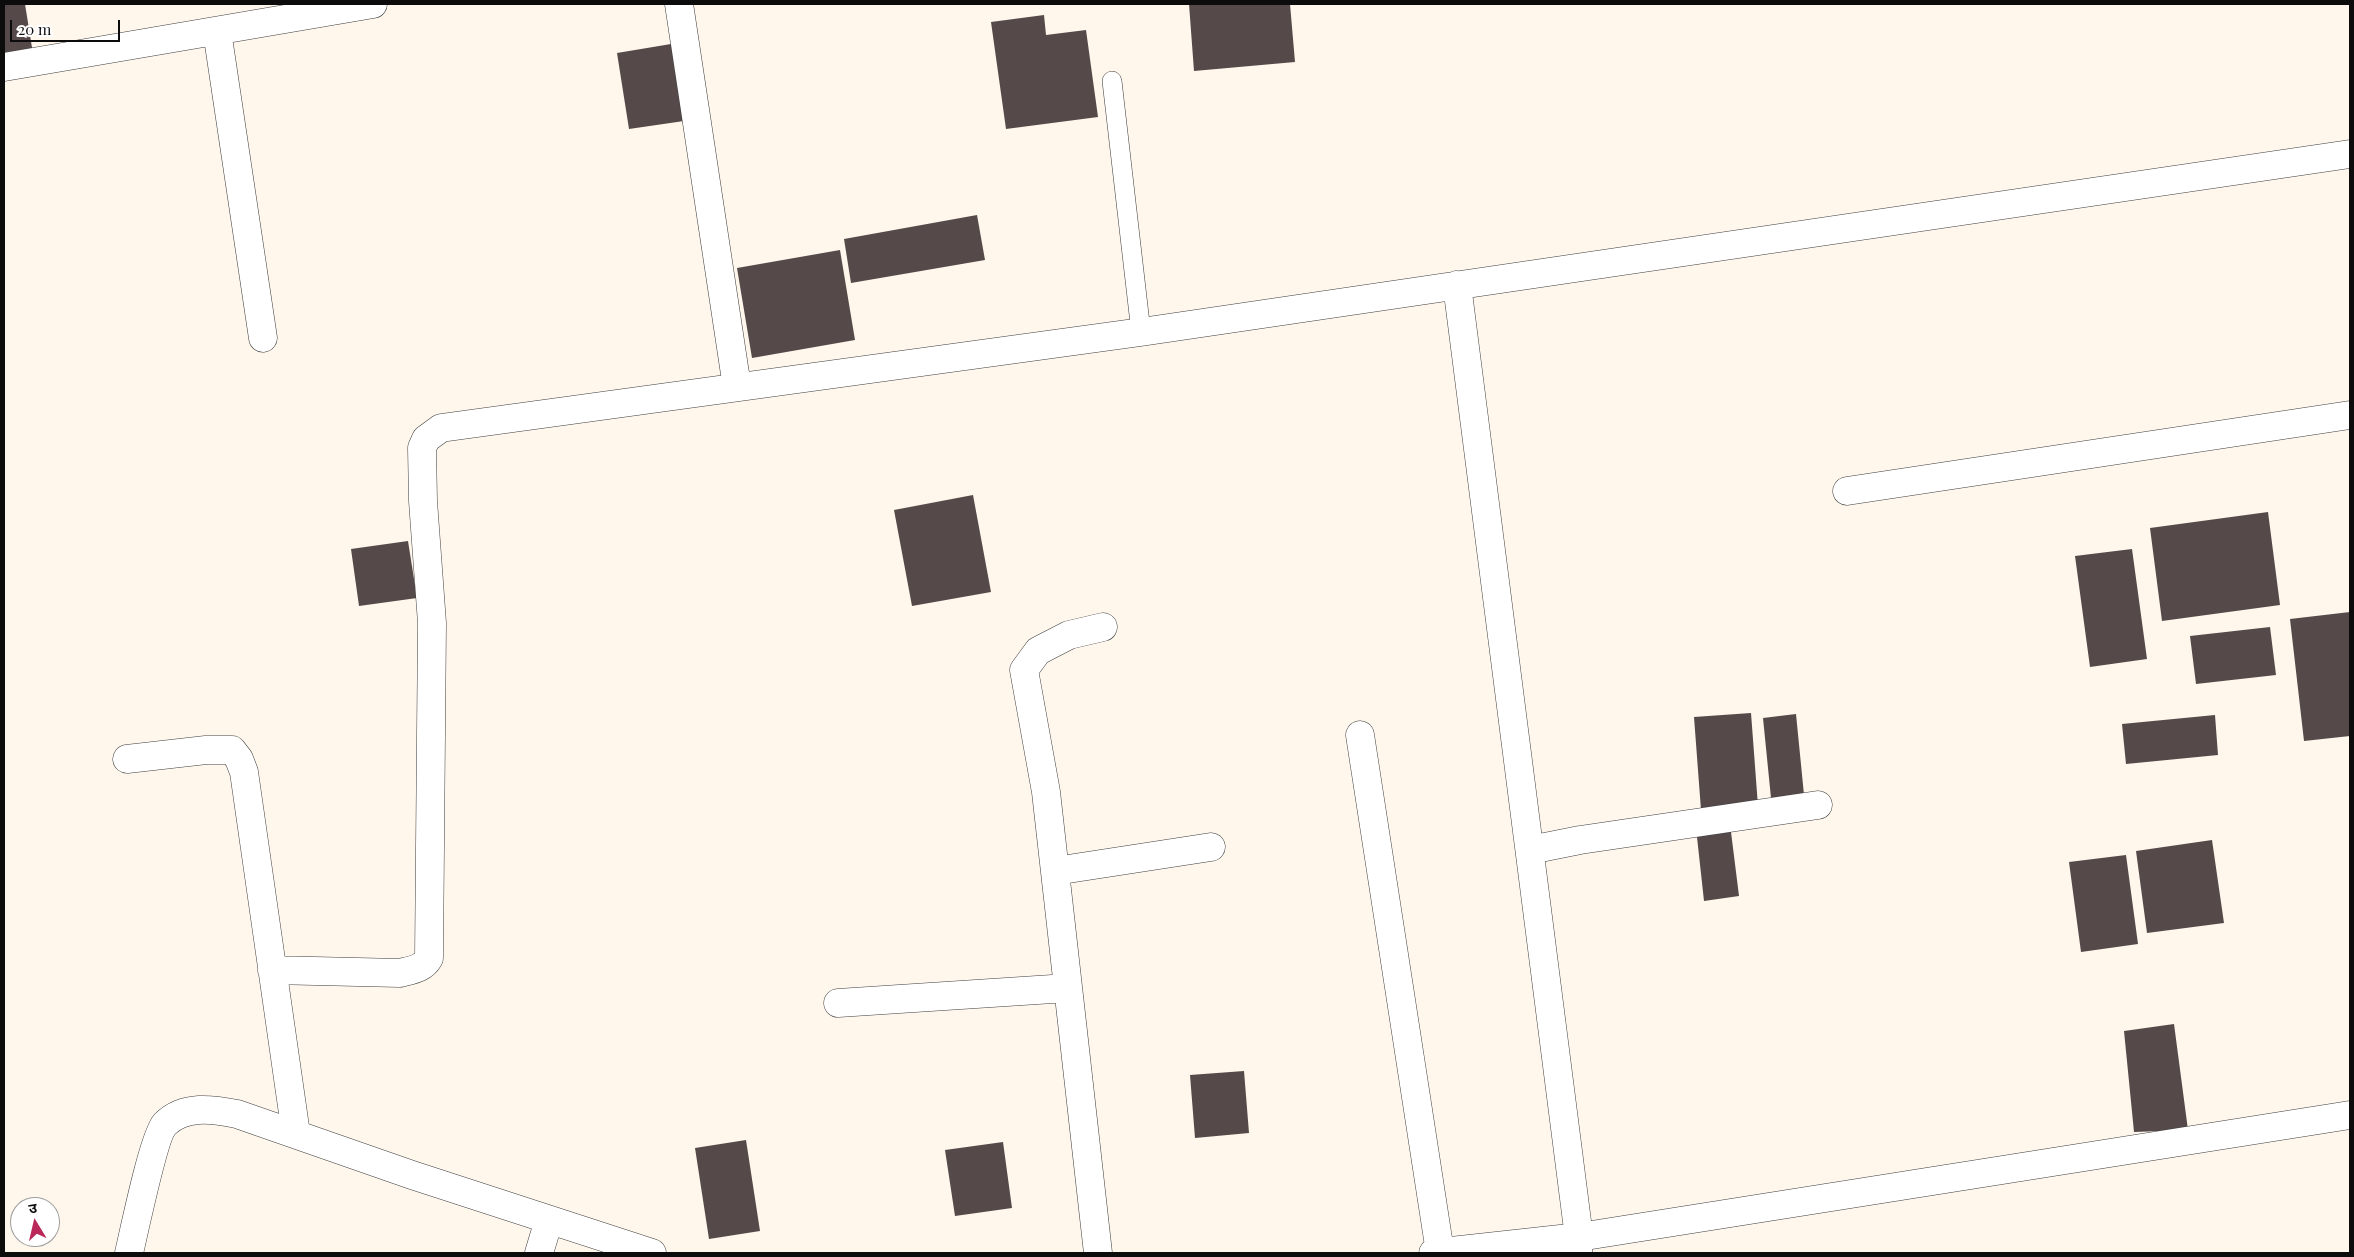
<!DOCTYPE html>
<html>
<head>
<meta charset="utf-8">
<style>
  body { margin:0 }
  #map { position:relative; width:2354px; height:1257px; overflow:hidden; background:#fff6ec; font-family:"Playfair Display","Noto Sans Devanagari",serif }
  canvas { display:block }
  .frame { position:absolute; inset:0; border:5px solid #0c0c0c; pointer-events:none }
  .north { position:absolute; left:10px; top:1197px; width:50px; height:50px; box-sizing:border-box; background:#fff; border:1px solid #9e9e9e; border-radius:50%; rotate:351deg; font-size:14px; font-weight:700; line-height:20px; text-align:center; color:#0c0c0c }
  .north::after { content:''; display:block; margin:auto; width:18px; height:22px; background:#b92858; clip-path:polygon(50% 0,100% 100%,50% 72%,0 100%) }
  .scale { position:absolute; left:10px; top:20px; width:110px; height:22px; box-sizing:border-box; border:2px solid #0c0c0c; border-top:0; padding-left:6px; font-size:15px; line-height:18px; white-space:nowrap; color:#0c0c0c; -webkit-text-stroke:4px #fff; paint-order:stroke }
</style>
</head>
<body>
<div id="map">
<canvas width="2354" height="1257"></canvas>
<div class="frame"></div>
<div class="north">उ</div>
<div class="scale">20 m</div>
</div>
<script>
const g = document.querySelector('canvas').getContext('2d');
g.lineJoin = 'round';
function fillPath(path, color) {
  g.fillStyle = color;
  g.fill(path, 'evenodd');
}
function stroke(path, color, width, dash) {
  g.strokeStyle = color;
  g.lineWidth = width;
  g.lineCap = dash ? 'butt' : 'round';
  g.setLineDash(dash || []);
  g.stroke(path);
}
fillPath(new Path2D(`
  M4 4H25L34 60 4 65Z
  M1189 4H1290L1295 62 1194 71Z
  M1044 15 1046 35 1086 30 1098 117 1006 129 991 22Z
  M671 44 684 121 629 129 617 53Z
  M977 215 985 260 851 283 844 239Z
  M840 250 855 340 752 358 737 268Z
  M973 495 991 592 912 606 894 510Z
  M2268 512 2280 605 2162 621 2150 528Z
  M408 541 417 598 359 606 351 549Z
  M2132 549 2147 659 2090 667 2075 556Z
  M2350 612V736L2304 741 2290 619Z
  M2270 627 2276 675 2196 684 2190 636Z
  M1751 713 1758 806 1701 810 1694 717Z
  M1796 714 1805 805 1772 808 1763 718Z
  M2215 715 2218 755 2126 764 2122 724Z
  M1730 824 1739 896 1704 901 1696 828Z
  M2212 840 2224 923 2147 933 2136 851Z
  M2126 855 2138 944 2081 952 2069 862Z
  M2174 1024 2188 1130 2134 1132 2124 1031Z
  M1244 1071 1249 1133 1195 1138 1190 1075Z
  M746 1140 760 1231 709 1239 695 1148Z
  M1003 1142 1012 1208 955 1216 945 1150Z`), '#554a49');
const lane = new Path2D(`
  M1112 81 1141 332`);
const street = new Path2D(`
  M679 4 737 387
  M217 31 263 338
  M4 67 373 4
  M1457 285 1579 1237 1578 1253
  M1847 491 2350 415
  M1360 735 1440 1252
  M127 759 206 750H232L239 759 244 772 296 1134
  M1530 850 1580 840 1818 805
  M1055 871 1211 847
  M272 970 400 973C411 970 423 969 429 958L432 623 423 501 422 448 426 439 441 428 1141 332 2350 154
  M838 1003 1068 988
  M129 1253C134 1232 154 1135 165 1124 184 1105 212 1109 237 1114L412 1175 652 1253
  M539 1253 549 1220
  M1098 1253 1046 792 1024 670 1038 651 1069 635 1103 627
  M1433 1253 1579 1237 2350 1115`);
stroke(lane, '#3f3f3f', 20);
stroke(street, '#3f3f3f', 29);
stroke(lane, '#fff', 19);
stroke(street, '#fff', 28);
</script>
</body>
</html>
